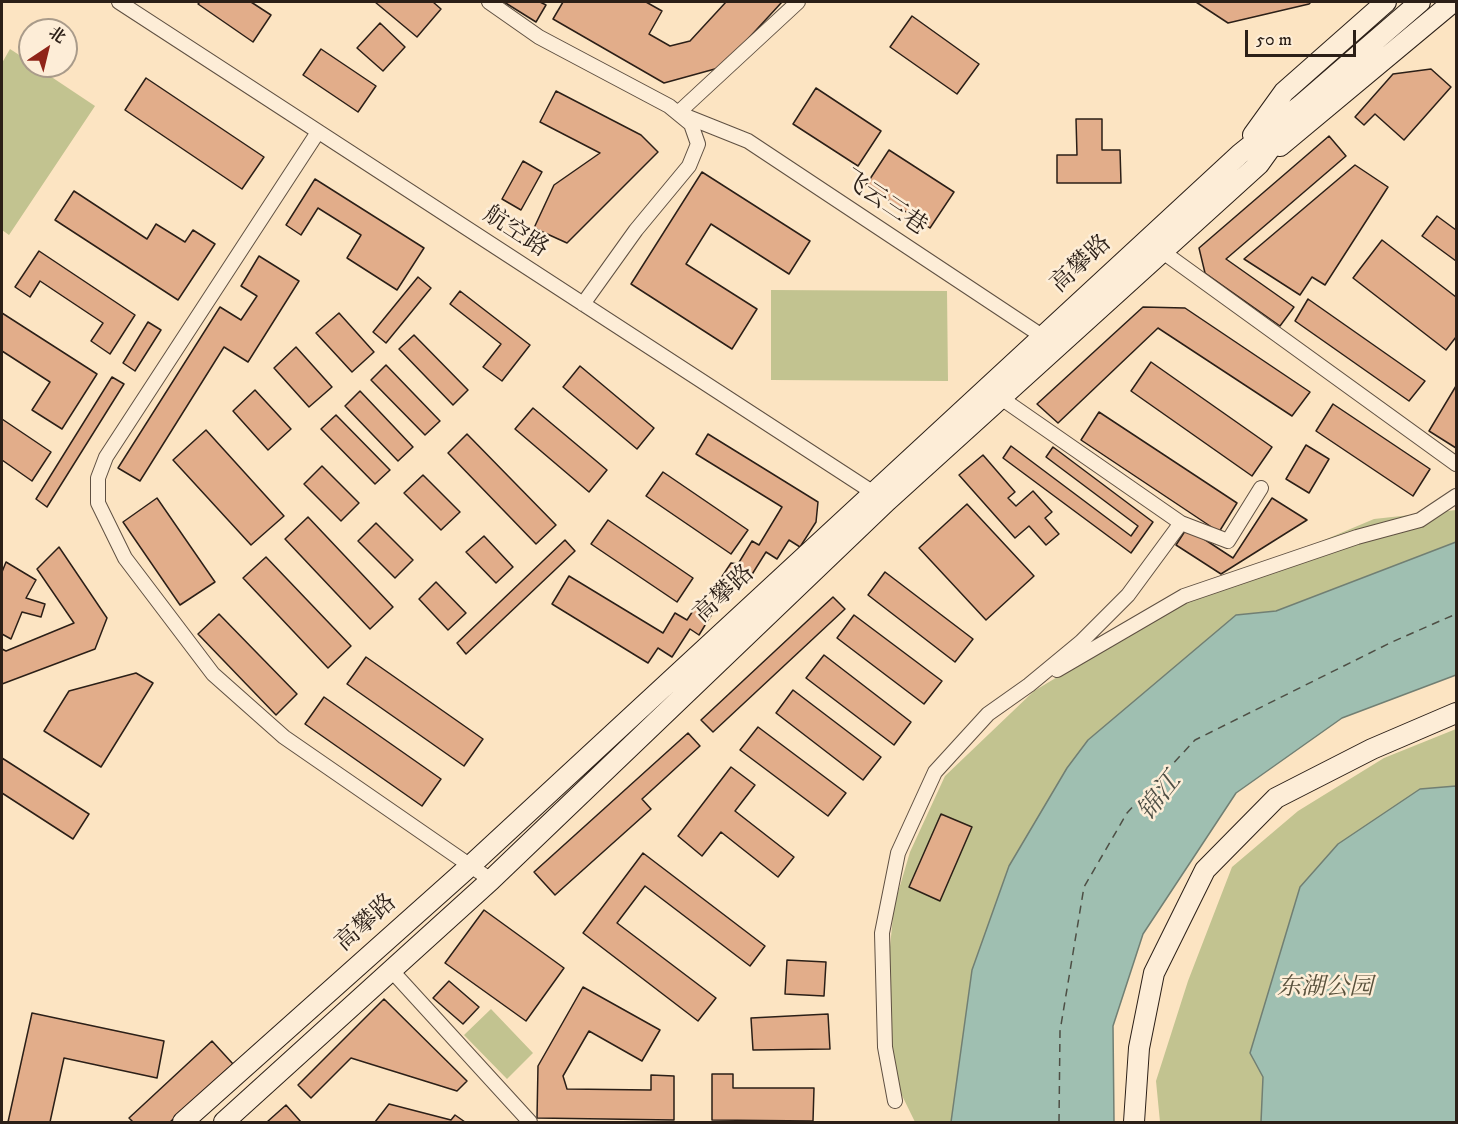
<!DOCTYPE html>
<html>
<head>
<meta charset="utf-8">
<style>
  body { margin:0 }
  #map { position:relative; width:1458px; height:1124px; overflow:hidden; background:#fce4c2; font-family:"IM FELL DW Pica","Noto Serif SC",serif }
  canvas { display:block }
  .frame { position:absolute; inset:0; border:3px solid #2b1f17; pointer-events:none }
  .north { position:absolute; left:18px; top:18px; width:60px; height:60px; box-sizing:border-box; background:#fdedd7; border:2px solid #a99b8a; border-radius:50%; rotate:35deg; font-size:16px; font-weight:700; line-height:24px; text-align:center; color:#2b1f17 }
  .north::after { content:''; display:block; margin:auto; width:21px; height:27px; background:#8f2418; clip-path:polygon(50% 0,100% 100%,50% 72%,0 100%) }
  .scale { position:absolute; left:1245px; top:30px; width:111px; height:27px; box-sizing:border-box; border:3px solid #2b1f17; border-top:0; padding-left:8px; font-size:18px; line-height:21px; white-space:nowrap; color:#2b1f17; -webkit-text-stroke:4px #fdedd7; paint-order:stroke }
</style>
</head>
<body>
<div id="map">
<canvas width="1458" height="1124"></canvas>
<div class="frame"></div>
<div class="north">北</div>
<div class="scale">50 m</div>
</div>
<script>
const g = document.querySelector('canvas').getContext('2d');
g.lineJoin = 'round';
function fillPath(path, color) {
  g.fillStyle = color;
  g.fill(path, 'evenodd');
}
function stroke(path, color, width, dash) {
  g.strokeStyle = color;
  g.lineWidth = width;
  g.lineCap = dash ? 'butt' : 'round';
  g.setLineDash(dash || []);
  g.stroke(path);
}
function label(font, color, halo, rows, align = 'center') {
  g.font = font + ' "IM FELL DW Pica","Noto Serif SC",serif';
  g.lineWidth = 5;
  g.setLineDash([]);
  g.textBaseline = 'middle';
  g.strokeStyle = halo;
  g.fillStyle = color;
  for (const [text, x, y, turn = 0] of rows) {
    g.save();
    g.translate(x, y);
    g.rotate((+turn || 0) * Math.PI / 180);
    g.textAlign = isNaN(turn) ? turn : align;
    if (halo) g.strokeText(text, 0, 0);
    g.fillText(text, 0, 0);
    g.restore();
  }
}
fillPath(new Path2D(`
  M10 49 30 62V66H35L95 106 9 235 2 230V63Z
  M771 290 947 291 948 381 771 380Z
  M1456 510V542L1276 611 1236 615 972 970 951 1122H915L891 1073 889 957 894 906 910 852 945 776 1034 691 1194 595 1374 519Z
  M1456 729V1122H1160L1156 1081 1188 981 1232 867 1298 811 1384 758Z
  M491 1009 533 1053 507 1079 464 1035Z`), '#c2c390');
const water = new Path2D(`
  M1456 542V675L1342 718 1236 793 1143 934 1113 1026 1114 1122H951L972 970 1009 866 1067 768 1088 740 1236 615 1276 611Z
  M1456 786V1122H1261L1263 1077 1250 1053 1300 887 1338 844 1420 789Z`);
fillPath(water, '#9fbfb1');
stroke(water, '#717f73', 1.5);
stroke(new Path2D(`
  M1059 1122 1060 1031 1084 887 1127 813 1195 740 1392 642 1456 614`), '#4e4f45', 1.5, [8, 6]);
const building = new Path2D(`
  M200 2H251L271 15 253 42 198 4Z
  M375 2H433L441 9 417 37Z
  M504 2H540L546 5 536 22Z
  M563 2H646L662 11 649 34 670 46 690 41 726 2H782L722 67 664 83 553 19Z
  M1196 2H1311L1309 4 1228 23Z
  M912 16 979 64 957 94 890 47Z
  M380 23 405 47 383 71 357 48Z
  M321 49 376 86 358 112 303 75Z
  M1431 69 1451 87 1404 140 1375 114 1364 125 1355 117 1393 74Z
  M146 78 264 157 242 189 125 110Z
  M816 88 881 131 858 166 793 124Z
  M556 91 641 135 658 152 567 243 534 228 554 185 600 153 540 122Z
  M1076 119H1102V150H1120L1121 183H1057V155H1077Z
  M1329 136 1346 156 1226 259 1294 307 1280 326 1205 273 1199 248Z
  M889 150 954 192 930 228 866 185Z
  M523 161 542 172 521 210 502 199Z
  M1355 165 1388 187 1325 285 1312 277 1300 295 1244 259Z
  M702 172 810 241 789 274 711 224 686 264 757 309 732 349 631 284Z
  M315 179 424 248 397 290 347 258 361 235 318 208 301 235 286 225Z
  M74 191 147 239 156 224 185 242 193 230 215 244 178 300 55 220Z
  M1437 216 1456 230V261L1422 236Z
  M1382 240 1456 297V337L1446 350 1353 278Z
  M39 251 135 315 110 354 91 341 103 323 40 281 30 297 15 287Z
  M259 256 299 281 248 362 224 347 140 481 118 468 220 307 241 320 257 296 241 286Z
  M418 277 431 288 386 343 373 332Z
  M460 291 530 345 502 381 483 367 501 344 450 304Z
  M1308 299 1425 381 1409 401 1295 321Z
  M1143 307 1185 308 1310 392 1292 416 1158 328 1058 423 1037 404Z
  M2 313 97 374 62 429 32 410 50 382 2 351Z
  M339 313 374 352 352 372 316 333Z
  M148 322 161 330 135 371 123 363Z
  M414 335 468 390 453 405 399 349Z
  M296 347 332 387 309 407 274 368Z
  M1151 362 1272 447 1252 476 1131 391Z
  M386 365 440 421 425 435 371 380Z
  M580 366 654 428 637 449 563 387Z
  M112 377 124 384 47 507 36 499Z
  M1456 386V448L1429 431Z
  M255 390 291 429 268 450 233 411Z
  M360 391 413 447 398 461 345 406Z
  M1333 404 1430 469 1413 496 1316 431Z
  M533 408 607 470 589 492 515 429Z
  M1099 412 1237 503 1219 532 1081 440Z
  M336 415 390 470 375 484 321 429Z
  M2 419 51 452 32 481 2 460Z
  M206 430 284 516 251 545 173 460Z
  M467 434 556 525 536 544 448 453Z
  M708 434 818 502 816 522 800 547 789 540 777 559 766 552 751 576 742 571 729 591 717 584 731 563 738 564 752 541 759 545 782 507 696 454Z
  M1306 445 1329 459 1309 493 1286 479Z
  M1011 446 1131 536 1138 526 1046 457 1053 447 1153 522 1131 553 1003 458Z
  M983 455 1015 492 1008 498 1016 506 1033 491 1052 512 1045 518 1059 534 1046 545 1029 526 1015 538 959 475Z
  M322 466 359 503 341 521 304 484Z
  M663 472 748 530 731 554 646 496Z
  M423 475 460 512 441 530 404 493Z
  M157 498 215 582 180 605 123 522Z
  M1272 498 1307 520 1221 574 1176 545 1187 528 1233 558Z
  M967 504 1034 576 986 620 919 548Z
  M308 517 393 607 370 629 285 539Z
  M608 520 693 578 677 602 591 544Z
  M376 523 413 560 395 578 358 541Z
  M484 536 513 567 496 583 466 552Z
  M565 540 575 551 466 654 457 643Z
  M59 547 107 618 95 649 2 684V649L6 651 74 623 37 569Z
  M266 557 351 646 328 668 243 578Z
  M6 562 36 580 26 598 45 604 41 617 22 612 11 639 2 634V572Z
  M885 572 973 639 955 662 868 595Z
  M569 576 663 633 675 613 687 620 700 600 715 609 699 635 690 629 672 657 658 648 648 663 552 604Z
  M436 582 466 613 448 630 419 599Z
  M833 597 845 609 713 732 701 720Z
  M219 614 297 694 276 715 198 634Z
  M854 615 942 681 924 704 837 638Z
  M824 655 911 722 894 745 806 678Z
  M366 657 483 739 464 766 347 684Z
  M136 673 153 683 101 767 44 731 69 691Z
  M793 690 881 757 863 780 776 713Z
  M324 697 441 779 422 806 305 724Z
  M758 727 846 793 828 816 740 750Z
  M688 733 700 746 642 799 651 809 555 895 534 872Z
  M2 758 89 814 73 839 2 793Z
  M731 767 755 785 735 811 794 857 778 877 721 832 702 856 678 836Z
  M941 814 972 827 940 901 909 887Z
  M643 853 765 946 750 966 645 886 617 923 716 998 698 1021 583 933Z
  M484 910 564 968 526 1021 445 963Z
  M787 960 826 962 824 996 785 994Z
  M449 981 479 1007 463 1024 433 998Z
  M583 987 660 1030 642 1061 589 1031 563 1076 567 1089 651 1090V1075L674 1076V1120L537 1118 538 1066Z
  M384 999 467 1081 457 1091 351 1058 311 1098 298 1085Z
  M32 1013 164 1041 157 1078 64 1058 50 1122H8Z
  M828 1014 830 1049 753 1050 751 1018Z
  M212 1041 233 1064 170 1122H133L129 1118Z
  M712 1074H733V1088H814L813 1121 712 1120Z
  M389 1104 451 1120 455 1115 465 1122H375Z
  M286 1105 301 1122H267Z`);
fillPath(building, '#e2ad8a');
stroke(building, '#2b1f17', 1.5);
const street = new Path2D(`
  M119 2 880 497
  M489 2 539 37 669 106 691 124 698 144 689 166 636 230 583 304
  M798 2 678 113 748 141 1042 336 1048 343
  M318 132 106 457 98 478V503L125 558 213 674 284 737 491 880
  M1163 252 1456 464
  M1001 398 1181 523 1228 541 1261 488
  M1057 670 1184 596 1357 537 1420 520 1456 496
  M392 971 530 1122
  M895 1101 885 1047 882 933 898 853 935 772 988 714 1029 685 1081 642 1128 595 1181 523`);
const secondary = new Path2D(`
  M1253 135 1284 92 1386 2
  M1280 146 1453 2
  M183 1122 470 866 1240 154 1301 105 1420 2
  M224 1122 491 880 887 501 1259 164 1287 125
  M1134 1122 1139 1048 1154 973 1205 870 1276 798 1372 749 1456 713`);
stroke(street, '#5f5042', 16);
stroke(secondary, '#2b1f17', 22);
stroke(street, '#fdedd7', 14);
stroke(secondary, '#fdedd7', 20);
label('24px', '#2b1f17', '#fdedd7', [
  ["飞云三巷",884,204,34],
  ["航空路",515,233,33],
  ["高攀路",1082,265,-43],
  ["高攀路",725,595,-43],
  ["高攀路",367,924,-42]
]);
label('italic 24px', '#58503b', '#fdedd7', [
  ["东湖公园",1325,989]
]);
label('italic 26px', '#4e4f45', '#fdedd7', [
  ["锦江",1161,798,-52]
]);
</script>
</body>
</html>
